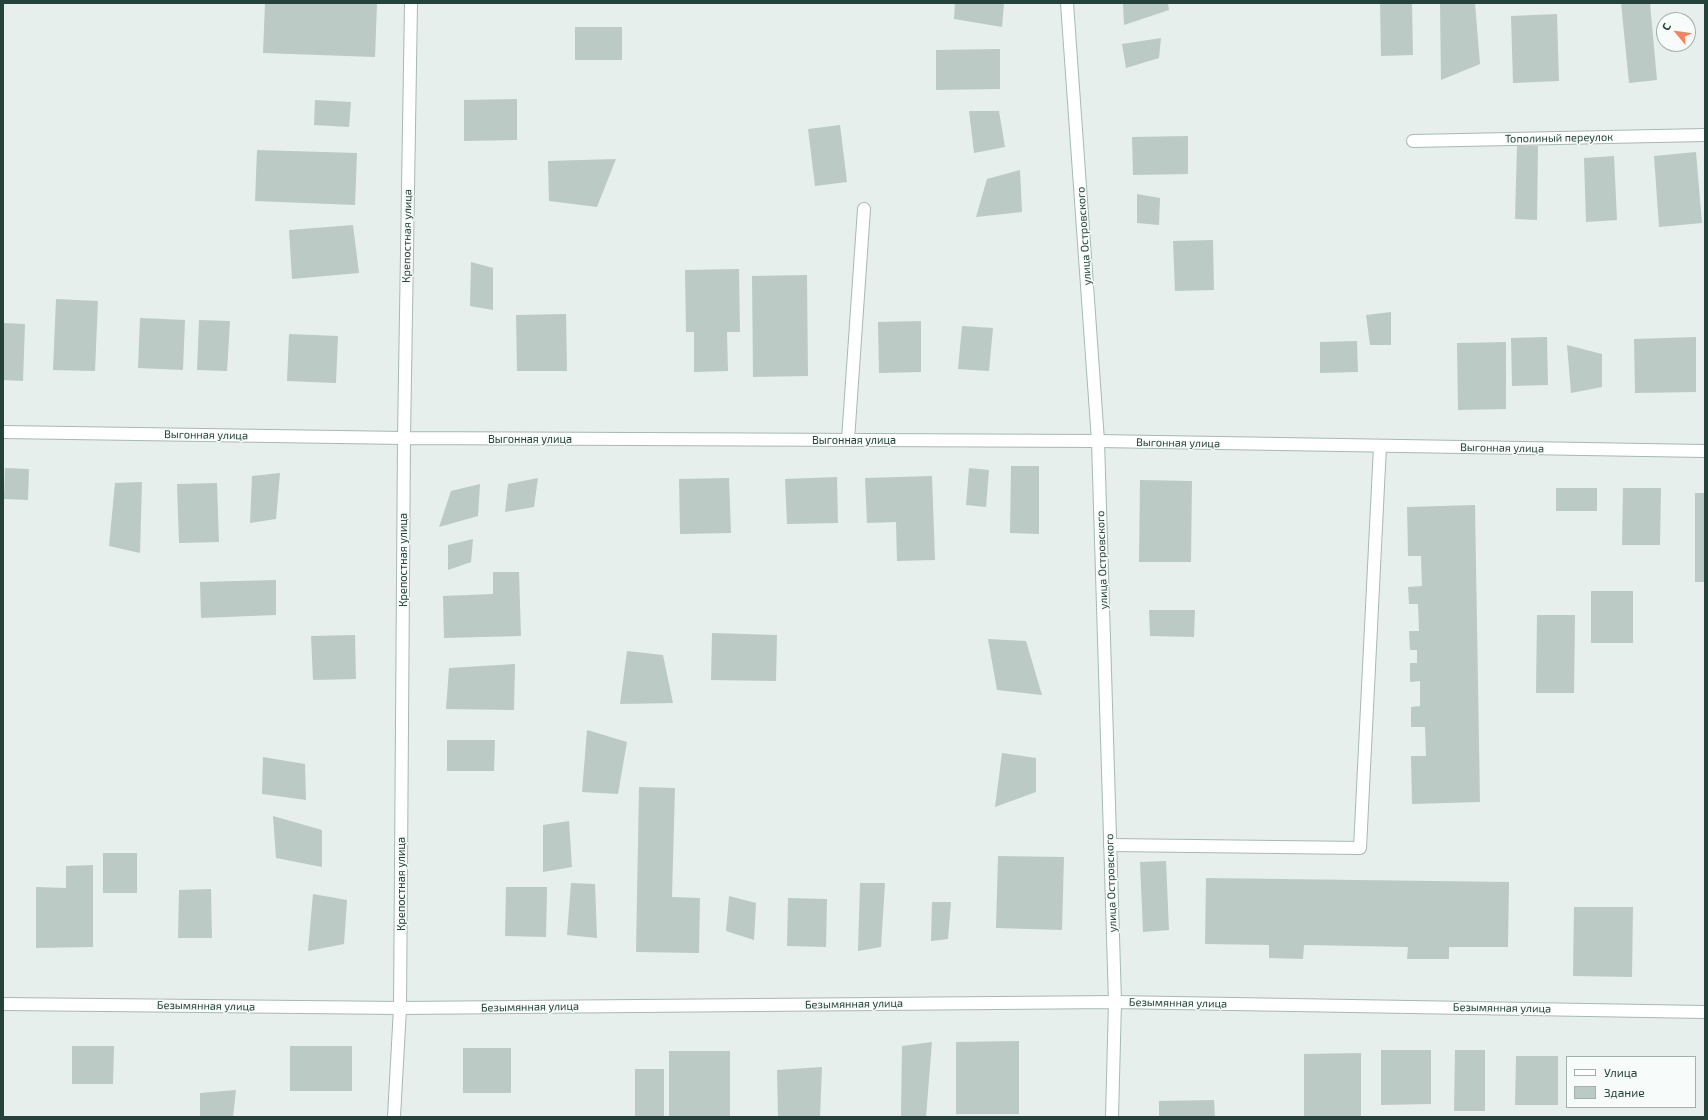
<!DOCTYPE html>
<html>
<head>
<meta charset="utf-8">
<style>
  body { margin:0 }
  #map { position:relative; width:1708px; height:1120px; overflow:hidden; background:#e6efeb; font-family:"Exo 2",sans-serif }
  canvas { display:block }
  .frame { position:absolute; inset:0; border:4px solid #24423a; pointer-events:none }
  .legend { position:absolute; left:1566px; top:1056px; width:130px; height:52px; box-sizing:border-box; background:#f7fbf9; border:1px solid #a3b1ad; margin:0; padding:5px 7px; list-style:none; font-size:12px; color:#24423a }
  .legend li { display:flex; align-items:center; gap:8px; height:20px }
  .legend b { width:20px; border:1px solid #a3b1ad }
  .north { position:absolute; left:1656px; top:12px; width:40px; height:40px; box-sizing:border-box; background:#f7fbf9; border:1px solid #a3b1ad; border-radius:50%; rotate:299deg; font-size:11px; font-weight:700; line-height:16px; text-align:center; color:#24423a }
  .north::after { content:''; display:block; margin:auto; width:14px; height:18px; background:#f4845f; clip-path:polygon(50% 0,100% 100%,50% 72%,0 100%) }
</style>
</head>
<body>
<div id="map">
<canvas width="1708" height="1120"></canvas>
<div class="frame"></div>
<ul class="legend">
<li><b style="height:5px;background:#fff"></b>Улица</li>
<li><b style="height:11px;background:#bbcac4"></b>Здание</li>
</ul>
<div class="north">С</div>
</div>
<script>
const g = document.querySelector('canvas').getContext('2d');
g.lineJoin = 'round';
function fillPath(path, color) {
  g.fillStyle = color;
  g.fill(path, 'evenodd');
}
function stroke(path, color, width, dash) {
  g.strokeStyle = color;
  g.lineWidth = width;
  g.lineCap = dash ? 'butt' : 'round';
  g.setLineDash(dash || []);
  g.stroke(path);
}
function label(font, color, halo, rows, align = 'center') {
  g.font = font + ' "Exo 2",sans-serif';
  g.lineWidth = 3;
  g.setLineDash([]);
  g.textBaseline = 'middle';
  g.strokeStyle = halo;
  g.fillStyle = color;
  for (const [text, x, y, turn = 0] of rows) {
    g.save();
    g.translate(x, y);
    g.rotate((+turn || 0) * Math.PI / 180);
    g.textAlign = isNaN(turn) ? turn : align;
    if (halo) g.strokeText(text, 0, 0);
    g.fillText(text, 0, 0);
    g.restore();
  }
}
fillPath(new Path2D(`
  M265 3 377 4 375 57 263 53Z
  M955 3H1004L1002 27 954 19Z
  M1123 3H1168L1169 10 1124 25Z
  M1380 3H1412L1413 55 1381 56Z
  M1440 3H1475L1480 64 1441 80Z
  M1621 3H1650L1657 80 1629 83Z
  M1557 14 1559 81 1513 83 1511 16Z
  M575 27H622V60H575Z
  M1161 38 1159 58 1126 68 1122 44Z
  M1000 49V89L936 90V50Z
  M517 99V140L464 141V100Z
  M315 100 351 102 349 127 314 125Z
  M969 111H999L1005 147 974 153Z
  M840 125 847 182 815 186 808 129Z
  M1188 136V174L1133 175 1132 137Z
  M1517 146H1538L1537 220 1515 219Z
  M257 150 357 153 355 205 255 201Z
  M1696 152 1702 223 1659 227 1654 156Z
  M1614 156 1617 220 1586 222 1584 158Z
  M616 159 597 207 549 201 548 161Z
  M1020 170 1022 212 976 217 987 179Z
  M1137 194 1160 198 1159 225 1137 223Z
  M353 225 359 273 292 279 289 230Z
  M1213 240 1214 290 1175 291 1173 241Z
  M471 262 493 268V310L470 306Z
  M739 269 740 332H727L728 371 694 372V332H686L685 270Z
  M807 275 808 376 753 377 752 276Z
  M56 299 98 301 95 371 53 370Z
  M1391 312V345H1370L1366 315Z
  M566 314 567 371H517L516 315Z
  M140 318 185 320 183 370 138 368Z
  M199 320 230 321 227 371 197 370Z
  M921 321V372L879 373 878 322Z
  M3 323 25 324 23 381 3 380Z
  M962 326 993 328 989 371 958 369Z
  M289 334 338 336 336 383 287 381Z
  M1547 337 1548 385 1512 386 1511 338Z
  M1696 337V392L1635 393 1634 339Z
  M1357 341 1358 372 1320 373V342Z
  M1506 342V409L1458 410 1457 343Z
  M1567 345 1602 354V387L1571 393Z
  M1011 466H1039V534L1010 533Z
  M5 468 29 469 28 500 4 499Z
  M969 468 989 470 986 507 966 505Z
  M280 473 276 519 250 523 252 476Z
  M932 476 935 560 897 561 896 522 867 523 865 478Z
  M837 477 838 523 787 524 785 479Z
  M538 478 534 507 505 512 508 484Z
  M729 478 731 533 680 534 679 479Z
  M1140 480 1192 481 1191 562H1139Z
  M142 482 140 553 109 546 115 483Z
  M217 483 219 542 179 543 177 484Z
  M480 484 478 516 439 527 451 491Z
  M1556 488H1597V511H1556Z
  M1623 488H1661L1660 545H1622Z
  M1695 493H1705V582H1695Z
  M1475 505 1480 802 1412 804 1411 756H1426L1425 727H1411V707L1420 706V681L1410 682V663H1417V650H1410L1409 631H1419L1418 604H1409L1408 587 1422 586 1421 556H1408L1407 507Z
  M473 539 471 562 448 570V545Z
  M493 572H519L521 636 444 638 443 596 493 594Z
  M276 580V615L201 618 200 582Z
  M1591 591H1633V643H1591Z
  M1149 610H1195L1194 637 1150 636Z
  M1537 615H1575L1574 693H1536Z
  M712 633 777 635 776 681 711 680Z
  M355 635 356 679 313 680 311 636Z
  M988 639 1026 641 1042 695 997 690Z
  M627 651 663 655 673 703 620 704Z
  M515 664 514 710 446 709 449 668Z
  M587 730 627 742 618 794 582 792Z
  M447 740H495L494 771H447Z
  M1002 753 1036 758V792L995 807Z
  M263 757 305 764 306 800 262 794Z
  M639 787 675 788 672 897 700 898 699 953 636 952Z
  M273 816 322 830V867L276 858Z
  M569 821 572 867 543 872V825Z
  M103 853H137V893H103Z
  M998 856 1064 857 1062 930 996 928Z
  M1166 861 1169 930 1143 932 1140 862Z
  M93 865V947L36 948V887L66 888V866Z
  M1206 878 1509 882 1508 947H1449V959H1407L1408 947 1304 945 1303 959 1269 958V945L1205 944Z
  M571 883 595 884 597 938 567 935Z
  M860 883H885L881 947 858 951Z
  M506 887H547L546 937 505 936Z
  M211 889 212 938H178L179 890Z
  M313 894 347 900 344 944 308 951Z
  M729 896 756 903 754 940 726 931Z
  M788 898 827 899 826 947 787 946Z
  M932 902H951L948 939 931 941Z
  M1574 907H1633L1632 977 1573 976Z
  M1019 1041V1114H956V1042Z
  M932 1042 926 1117H901L902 1046Z
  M72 1046H114L113 1084H72Z
  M290 1046H352V1091H290Z
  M463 1048H511V1093H463Z
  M1381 1050H1431V1104L1381 1105Z
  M1455 1050H1485V1111H1454Z
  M669 1051H730V1117H669Z
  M1361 1053V1117H1304V1054Z
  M1516 1056H1558V1105H1515Z
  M822 1067 820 1117H778L777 1070Z
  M635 1069H664V1117H635Z
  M236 1090 233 1117H200V1093Z
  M1214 1100 1215 1117H1159V1101Z`), '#bbcac4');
const lane = new Path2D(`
  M848 440 864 209
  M1110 845 1360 848 1380 446`);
const street = new Path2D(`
  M1413 141 1705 135
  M3 432 404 438 1098 441 1705 451
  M3 1004 400 1008 1115 1002 1705 1012
  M394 1117 400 1008 404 438 411 3`);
const secondary = new Path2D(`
  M1067 3 1098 441 1115 1002 1112 1117`);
stroke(lane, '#a8b8b2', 14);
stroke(street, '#a8b8b2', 14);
stroke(secondary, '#a4bbb3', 14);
stroke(lane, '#fff', 12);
stroke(street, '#fff', 12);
stroke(secondary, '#fff', 12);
label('11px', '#24423a', '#f7fbf9', [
  ["Тополиный переулок",1559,138,-1],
  ["Крепостная улица",407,236,-89],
  ["улица Островского",1084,236,-94],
  ["Выгонная улица",206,435,1],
  ["Выгонная улица",530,439],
  ["Выгонная улица",854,440],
  ["Выгонная улица",1178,443,1],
  ["Выгонная улица",1502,448,1],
  ["Крепостная улица",403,560,-90],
  ["улица Островского",1102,560,-92],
  ["улица Островского",1111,883,-92],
  ["Крепостная улица",401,884,-90],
  ["Безымянная улица",1178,1003,1],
  ["Безымянная улица",854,1004,-1],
  ["Безымянная улица",206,1006,1],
  ["Безымянная улица",530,1007,-1],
  ["Безымянная улица",1502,1008,1]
]);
</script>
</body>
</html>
